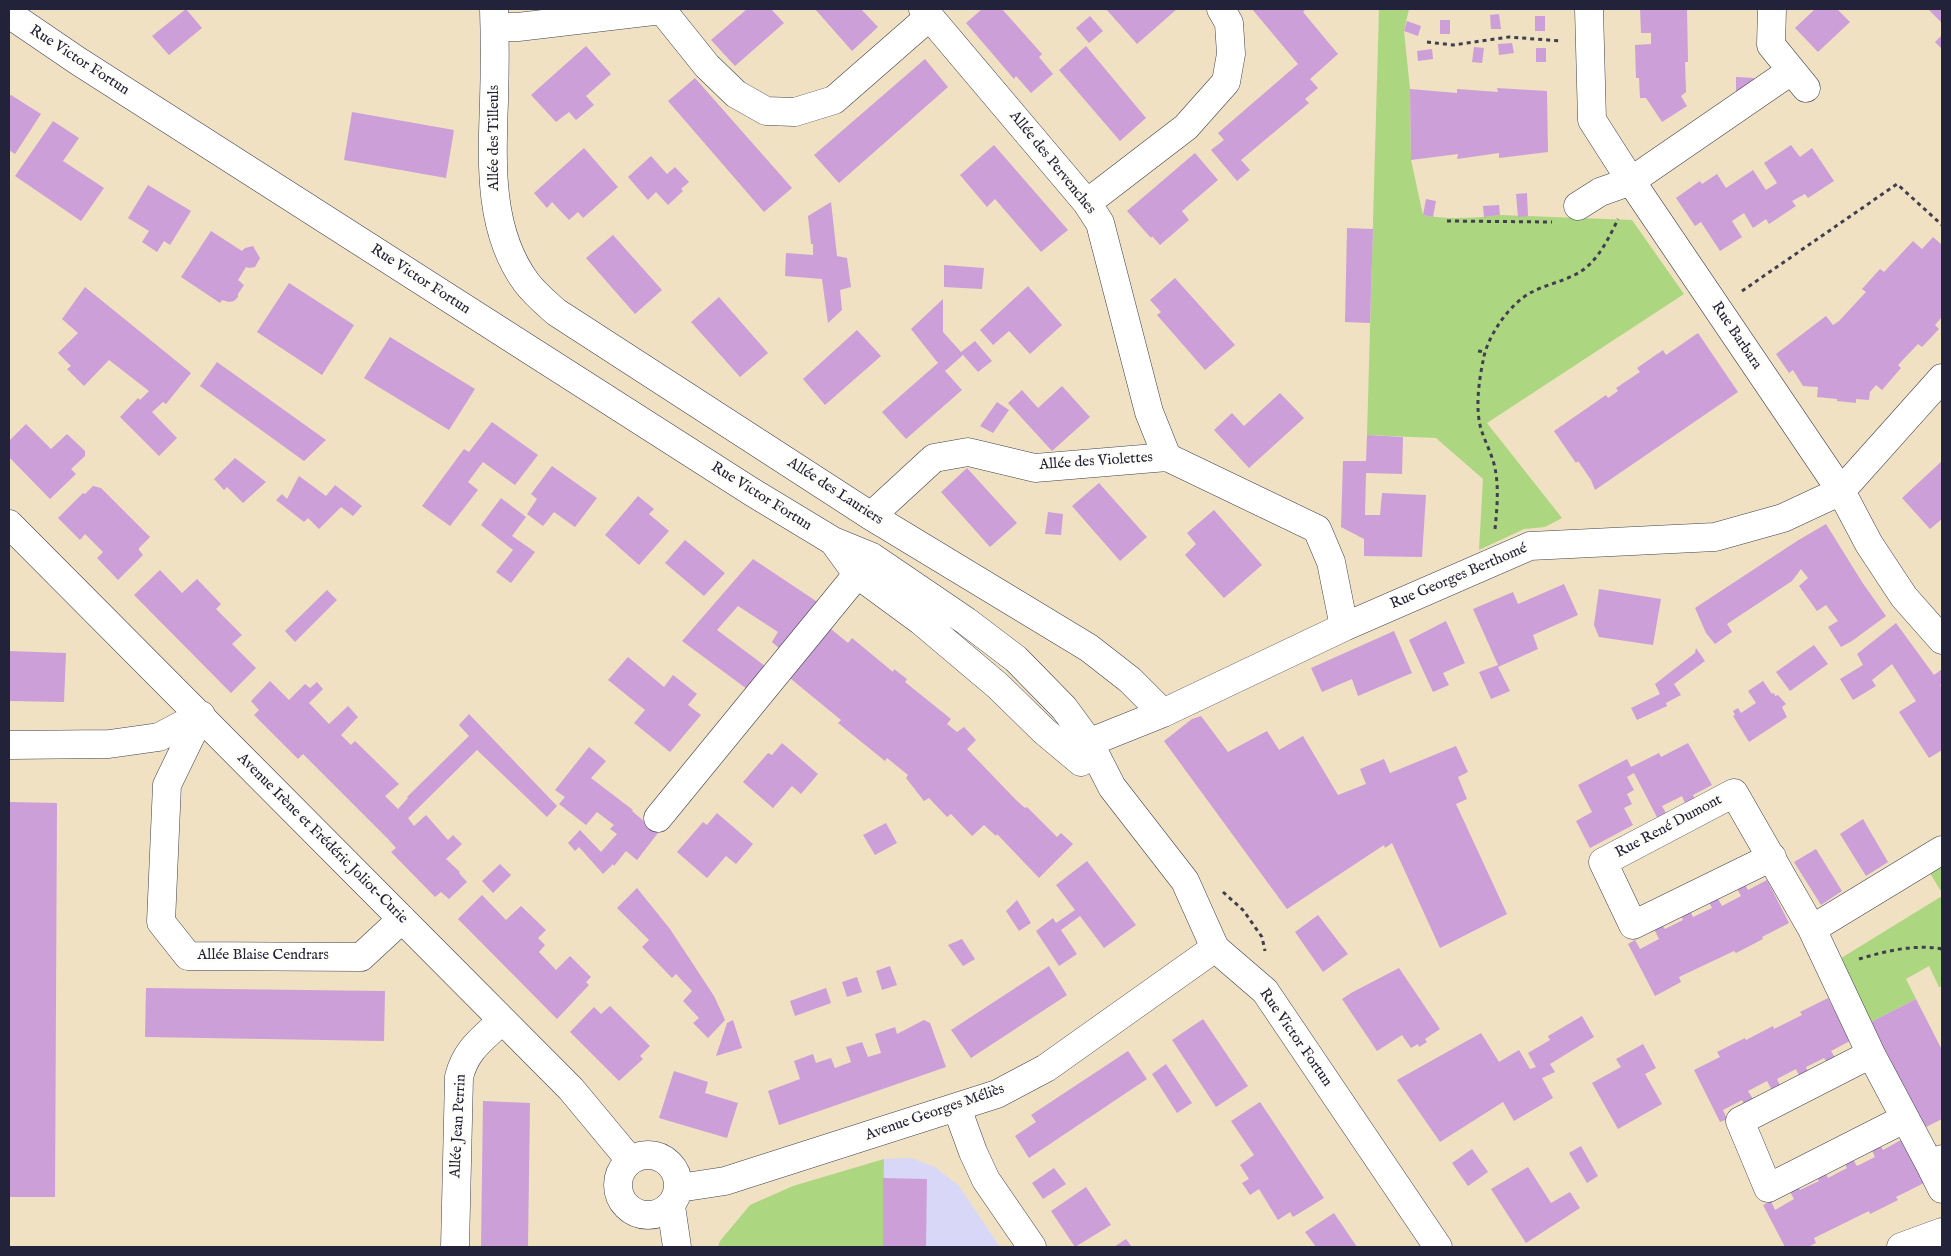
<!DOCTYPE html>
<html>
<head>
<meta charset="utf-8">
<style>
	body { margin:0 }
	#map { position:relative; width:1951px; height:1256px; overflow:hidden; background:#efe1c2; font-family:"IM FELL English",serif }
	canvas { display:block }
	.frame { position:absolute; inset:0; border:10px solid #22223b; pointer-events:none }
</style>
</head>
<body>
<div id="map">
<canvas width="1951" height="1256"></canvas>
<div class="frame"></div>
</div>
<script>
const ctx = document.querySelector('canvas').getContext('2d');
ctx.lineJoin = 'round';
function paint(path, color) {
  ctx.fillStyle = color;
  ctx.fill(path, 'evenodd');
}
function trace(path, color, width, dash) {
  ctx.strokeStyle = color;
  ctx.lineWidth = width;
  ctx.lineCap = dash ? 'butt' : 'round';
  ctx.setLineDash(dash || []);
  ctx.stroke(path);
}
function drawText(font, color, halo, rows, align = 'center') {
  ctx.font = font + ' "IM FELL English",serif';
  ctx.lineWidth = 4.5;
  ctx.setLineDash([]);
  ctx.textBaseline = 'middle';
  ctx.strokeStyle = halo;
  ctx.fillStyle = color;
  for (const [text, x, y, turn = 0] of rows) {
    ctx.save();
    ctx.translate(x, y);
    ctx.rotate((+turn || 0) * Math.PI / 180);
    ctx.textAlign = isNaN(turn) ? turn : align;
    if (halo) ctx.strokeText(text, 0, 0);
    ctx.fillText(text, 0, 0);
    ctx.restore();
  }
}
paint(new Path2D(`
	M911 1158 935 1167 959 1186 1000 1247H883L884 1159Z`), '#d9d7f8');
paint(new Path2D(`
	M1379 9H1409L1404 31 1410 89 1411 160 1423 215C1447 220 1476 218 1500 215L1632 220 1684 294 1487 423 1562 518 1545 527 1524 529 1479 550 1483 479 1436 438 1367 435Z
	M1942 866V893L1930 873Z
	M1942 896V986L1939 987 1929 966 1906 979 1916 999 1871 1022 1838 960Z
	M884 1159 883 1247H718L720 1241 750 1205 793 1186Z`), '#add681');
paint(new Path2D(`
	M186 9 202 28 169 55 152 36Z
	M747 9H771L784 23 735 66 711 40Z
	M815 9H861L878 27 852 51Z
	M982 9H1002L1042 54 1039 57 1053 74 1031 93 1016 76 1014 79 966 23Z
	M1106 9H1177L1137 44Z
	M1252 9H1306L1303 12 1338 54 1310 79 1318 88 1305 99 1309 103 1241 160 1250 170 1237 181 1211 150 1224 140 1218 133 1298 64Z
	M1640 9H1687L1688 62H1685L1686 92 1681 96 1687 106 1662 122 1646 98H1640L1639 78H1636L1635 45 1651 44V33H1641Z
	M1815 9H1837L1850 22 1818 52 1795 28Z
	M1928 9H1942V23Z
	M1499 14 1501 29H1491L1490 15Z
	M1090 16 1103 31 1089 43 1076 28Z
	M1535 16H1545V31H1535Z
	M1440 20H1450V34H1440Z
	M1407 21 1421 26 1418 36 1404 31Z
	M1942 35V49L1935 42Z
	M1512 43 1514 53 1499 55 1498 44Z
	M586 46 611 74 586 96 594 105 576 120 569 112 556 122 531 95Z
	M1086 46 1146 118 1120 141 1059 70Z
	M1474 47 1484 48 1482 63 1472 62Z
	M1536 48H1546V62H1536Z
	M1432 49 1433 59 1418 61 1417 51Z
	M925 59 948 87 839 183 814 155Z
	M1736 77 1754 78 1755 83 1736 95Z
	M695 78 792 188 764 212 668 101Z
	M1497 88 1547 91 1548 152 1499 158V153L1457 159 1458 154 1411 160 1410 89 1457 93V89L1498 92Z
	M11 95 41 114 15 154 9 150V96Z
	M352 112 454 130 446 178 344 160Z
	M53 121 79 138 63 161 104 188 81 221 15 176Z
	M994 145 1068 230 1041 252 995 199 987 207 960 175Z
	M1791 145 1800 157 1812 148 1834 181 1808 198 1805 194 1792 201 1796 206 1769 224 1766 219 1753 228 1744 213 1732 221 1742 237 1720 251 1701 222 1695 226 1676 198 1700 181 1702 184 1717 174 1726 188 1753 170 1766 190 1777 183 1764 163Z
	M584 148 618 187 583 218 578 212 569 220 552 202 547 208 534 193Z
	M1195 153 1218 180 1182 211 1189 220 1160 245 1152 236 1151 238 1127 211Z
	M651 156 667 174 675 167 689 182 681 189 683 191 668 205 656 192 648 200 628 177Z
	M148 185 191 211 170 245 164 241 157 252 142 242 149 231 128 218Z
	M1527 193 1528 216 1518 217 1516 194Z
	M1426 199 1436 201 1433 217 1423 215Z
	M831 202 837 256 847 258 851 287 840 290 842 310 828 323 822 279 785 276 786 253 813 255V244H811L808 216Z
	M1499 205 1500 215 1484 217 1483 206Z
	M1347 228 1373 229 1370 323 1345 322Z
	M211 231 242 251 245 248 253 246 260 258 255 267 249 268 246 267 238 280 244 285 238 294V297L234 301 229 302 222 300 220 303 181 277Z
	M613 235 662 290 635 314 586 258Z
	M1933 237 1942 245V317L1935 325 1939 329 1922 347 1918 344 1898 365 1901 368 1882 390 1876 385 1870 392 1869 400 1856 399V403L1837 401V399L1817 397 1818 387 1803 386 1793 370 1789 373 1776 354 1826 316 1833 325 1839 321 1866 292 1862 289 1880 269 1884 272 1913 241 1922 249Z
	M944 265 984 268 982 289 944 287Z
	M1175 278 1235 345 1205 370 1157 315 1161 312 1150 300Z
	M289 283 354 325 322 375 257 332Z
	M1028 286 1062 325 1030 354 1009 331 993 345 980 330Z
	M85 287 191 373 166 404 163 402 152 412 177 438 159 456 120 417 138 398 140 400 149 391 109 360 84 386 67 369 71 366 58 353 78 333 62 319Z
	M719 297 768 353 740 377 691 322Z
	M943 299V332L961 352 975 341 992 361 978 372 963 355 945 371 962 390 906 439 882 412 938 363 911 329Z
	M857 330 881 356 825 405 803 379Z
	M1698 333 1738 392 1595 490 1591 480 1578 461 1576 463 1554 431 1606 395 1608 398 1618 391 1616 388 1640 372 1637 368 1663 350 1666 355Z
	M390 337 475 389 449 430 364 378Z
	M217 362 326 440 304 461 200 386Z
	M1062 386 1090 417 1052 451 1008 403 1022 390 1038 408Z
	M1280 393 1304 418 1249 468 1214 430 1232 413 1244 426Z
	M997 402 1009 410 993 433 980 426Z
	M492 422 538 455 515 485 483 462 468 482 478 490 450 526 422 506 464 449 469 452Z
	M26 424 51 449 67 434 85 451V456L71 469 76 474 50 499 9 457V441Z
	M1367 435 1403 437 1402 474 1366 473 1365 515H1380L1382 493 1426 495 1422 557 1364 556V539L1341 527 1343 461H1366Z
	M235 458 266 482 243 503 227 487 224 490 214 479Z
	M1942 461V519L1930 529 1902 498Z
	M552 466 597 498 575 527 554 512 543 526 527 514 537 499 531 494Z
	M967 468 1017 523 990 547 941 492Z
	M299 476 326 496 335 485 362 506 353 516 341 507 319 529 308 518 304 522 276 500 282 494 287 499Z
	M1099 483 1147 537 1120 561 1072 506Z
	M93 486 101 488 150 537 139 548V550L143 555 118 580 97 558 103 552 85 534 80 540 58 518 83 493 85 494Z
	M638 496 654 509 649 514 669 531 639 565 605 535Z
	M501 498 526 517 512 536 535 552 511 583 496 572 513 550 481 525Z
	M1214 510 1262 565 1224 598 1185 555 1196 544 1187 533Z
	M1048 512 1063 514 1061 535 1045 534Z
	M1826 524 1862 582 1886 616 1852 641 1841 647 1828 627 1838 621 1826 605 1817 611 1799 586 1808 578 1801 569 1792 581 1727 624 1732 632 1715 644 1706 633 1695 608 1797 541Z
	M685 540 725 573 704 596 665 563Z
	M753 559 819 603 782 651 772 642 778 632 738 606 717 630 769 669 751 692 682 641Z
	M160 570 182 593 197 579 221 604 216 609 242 635 232 644 256 668 231 693 134 595Z
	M1564 584 1578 615 1533 635 1538 649 1498 667 1510 691 1491 699 1479 672 1498 665 1473 609 1513 592 1518 604Z
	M1599 589 1661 599 1653 645 1599 637 1594 625Z
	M327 590 337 600 295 642 285 631Z
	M1446 621 1465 663 1443 673 1449 685 1433 692 1409 640Z
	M1896 623 1934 675 1942 669V684L1940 685 1942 688V750L1929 758 1899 712 1916 701 1892 664 1872 680 1876 686 1853 700 1840 679 1863 665 1857 654Z
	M825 624 848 643 852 638 893 672 894 669 907 679 905 682 951 719 947 724 957 732 964 727 976 740 967 749 1016 800 1025 808 1027 807 1057 837 1061 833 1073 844 1039 878 997 834 996 836 984 825 972 836 951 814 947 817 929 798 924 801 906 778 908 775 887 758 885 761 838 723 841 720 785 674Z
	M1394 631 1412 673 1358 696 1352 679 1322 692 1311 668Z
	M1814 645 1828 664 1790 691 1776 672Z
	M1696 648 1705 661 1674 684 1681 695 1666 703 1667 706 1637 720 1631 708 1660 694 1655 684 1695 653Z
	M9 651 66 653 64 702 9 701Z
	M628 657 664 687 673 675 697 694 688 705 701 715 670 752 634 723 645 710 608 680Z
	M270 681 289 700 305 684 310 688 317 682 323 689 309 703 329 724 348 706 358 717 341 735 351 745 355 741 399 784 385 796 398 809 408 798 407 797 469 736 459 725 469 714 557 806 547 817 477 750 408 818 414 826 426 815 448 840 453 835 462 844 446 859 460 872 459 873 467 882 449 899 441 892 435 897 391 852 396 848 388 839 303 754 298 759 254 715 259 710 251 701Z
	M1763 681 1772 694 1774 693 1775 696 1778 695 1786 704 1782 707 1787 717 1749 742 1733 716 1735 715 1733 711 1738 708 1741 713 1756 703 1748 691Z
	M1201 716 1228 752 1267 731 1279 750 1303 736 1338 795 1366 784 1360 769 1384 759 1390 773 1456 746 1468 772 1458 777 1467 799 1456 804 1507 914 1440 948 1392 843 1385 848 1384 845 1287 909 1164 741 1192 719Z
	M782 743 818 774 801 794 792 786 773 808 743 782 768 753 772 755Z
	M1688 743 1712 785 1693 795 1697 803 1687 808 1682 796 1662 806 1667 815 1658 819 1634 773 1627 777 1634 790 1627 794 1632 804 1624 808 1633 825 1590 848 1576 821 1592 812 1578 785 1627 759 1631 767 1659 753 1661 757Z
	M589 747 606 761 591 778 633 810 632 811 658 833 637 860 626 851 614 866 613 864 603 874 579 847 575 851 568 843 580 830 601 852 617 834 610 829 614 825 597 812 586 825 559 804 565 797 555 790Z
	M9 802 57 803 55 1197H9Z
	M717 813 753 844 736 864 726 856 707 878 677 852 703 822 707 825Z
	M1863 819 1888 862 1866 876 1840 834Z
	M886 823 897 843 875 855 863 835Z
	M1816 849 1842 891 1821 905 1794 862Z
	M1087 861 1136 925 1104 948 1080 916 1061 930 1077 954 1059 966 1036 931 1053 918 1056 923 1075 910 1056 885Z
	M500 864 511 875 493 893 482 881Z
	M1767 880 1789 923 1762 937 1763 939 1736 953 1734 951 1679 977 1681 982 1655 996 1628 944 1635 940 1640 949 1659 939 1652 925 1660 921 1665 929 1683 920 1680 913 1689 909 1693 917 1712 908 1709 902 1717 897 1722 906 1741 896 1735 885 1743 881 1748 890Z
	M637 888 670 929 714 996 721 1011 725 1020 708 1038 693 1023 699 1018 683 1001 692 991 676 974 672 978 642 947 649 940 617 908Z
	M482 895 506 920 521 906 546 930 538 938 545 945 539 952 556 970 570 956 591 977 586 982 589 985 557 1019 458 919Z
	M1017 900 1031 923 1019 931 1006 911Z
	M1318 915 1348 954 1323 972 1295 932Z
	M962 939 975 959 963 966 948 945Z
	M890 966 897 985 882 990 876 971Z
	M1049 966 1067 995 971 1058 951 1030Z
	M1399 968 1440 1029 1425 1039 1427 1042 1419 1047 1418 1044 1411 1048 1402 1035 1377 1051 1342 999 1351 993Z
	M857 977 862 992 847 997 842 982Z
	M146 988 385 991 384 1041 145 1037Z
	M826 988 831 1003 795 1016 790 1001Z
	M1828 998 1850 1041 1831 1051 1836 1059 1828 1064 1824 1058 1806 1067 1810 1076 1801 1080 1796 1069 1777 1079 1781 1088 1773 1092 1767 1081 1748 1091 1753 1099 1744 1104 1742 1100 1723 1110 1727 1119 1720 1122 1694 1070 1720 1057 1717 1052 1745 1038 1746 1040 1773 1026 1774 1029 1802 1015 1800 1012Z
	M1916 999 1942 1050V1119L1924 1128 1871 1022Z
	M610 1006 650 1046 640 1056 643 1059 619 1081 570 1032 594 1007 601 1014Z
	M1582 1016 1594 1037 1550 1064 1555 1072 1542 1078 1553 1098 1514 1121 1503 1102 1440 1142 1397 1080 1481 1033 1499 1062 1519 1050 1530 1069 1536 1067 1528 1053 1550 1040 1548 1036Z
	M1203 1019 1248 1086 1216 1107 1172 1040Z
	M733 1020 742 1048 716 1056 727 1023Z
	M924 1020 930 1023 946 1067 779 1125 768 1091 800 1079 794 1061 813 1054 816 1063 831 1058 835 1068 851 1062 846 1047 862 1042 868 1057 881 1053 875 1034 895 1027 897 1034Z
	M1643 1044 1656 1068 1645 1074 1662 1104 1618 1129 1592 1083 1621 1067 1616 1059Z
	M1128 1051 1147 1079 1029 1158 1015 1136 1036 1122 1031 1115Z
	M1166 1064 1192 1103 1177 1113 1152 1074Z
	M674 1071 708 1082 705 1093 738 1103 727 1138 659 1118Z
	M483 1101 530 1103 528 1247H481Z
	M1260 1102 1324 1198 1293 1217 1290 1212 1278 1220 1259 1189 1250 1195 1242 1183 1249 1179 1240 1165 1254 1155 1231 1121Z
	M1901 1140 1924 1183 1896 1197 1898 1200 1870 1214 1869 1211 1814 1238 1816 1243 1808 1247H1785L1763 1205 1771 1201 1775 1210 1794 1199 1787 1186 1795 1182 1800 1190 1819 1181 1815 1174 1824 1170 1828 1178 1847 1168 1844 1162 1852 1158 1857 1166 1875 1157 1870 1146 1878 1141 1883 1150Z
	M1581 1146 1598 1176 1587 1183 1569 1153Z
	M1472 1149 1488 1172 1468 1186 1452 1163Z
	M1528 1167 1551 1203 1570 1192 1580 1208 1526 1243 1491 1189Z
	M1054 1168 1066 1184 1043 1199 1032 1183Z
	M883 1178 927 1179 926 1247H883Z
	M1086 1187 1111 1225 1075 1247 1051 1211Z
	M1334 1213 1357 1247H1316L1305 1232Z
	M1126 1239 1132 1247H1114Z`), '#cc9fd8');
const minor = new Path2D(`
	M494 9C495 39 495 70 494 101 492 162 488 230 526 282 535 294 546 303 556 312L871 516 1089 648 1130 680 1163 713
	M923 9 1087 203 1100 223 1149 412 1167 457
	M1589 9 1592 120 1631 181 1841 491 1869 544 1904 597 1942 640
	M1772 9 1771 45 1806 88
	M9 14 78 61 752 492 833 541 872 557 966 621 1016 659 1064 708 1089 742 1112 787 1185 881 1215 948 1265 991 1438 1247
	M495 27H518L662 10 707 66 736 94 766 111 795 112 834 100 929 17
	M1087 203 1186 127 1226 82 1231 54 1229 23 1221 9
	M1578 206 1600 192 1631 181 1791 71
	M871 516 934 458 968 452 1035 468 1167 457 1317 529 1331 562 1344 627
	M9 524 571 1089 630 1160
	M833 541 857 574 921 621 998 686 1044 731 1081 762
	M201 715 167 785 161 922 188 956 361 957 402 919
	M9 745 109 744 159 737 201 715
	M1068 751 1163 713 1344 627 1530 546 1715 537 1783 518 1841 491 1942 378
	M658 818 869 560
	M1772 857 1633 925 1603 862 1734 793 1812 929 1871 1054 1930 1165
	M1812 929 1942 850
	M1871 1054 1740 1121 1768 1188 1904 1119
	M957 1108 973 1152 986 1180 1032 1247
	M618 1185a30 30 0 1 1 60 0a30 30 0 1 1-60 0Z
	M1942 1159 1930 1165 1942 1189
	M679 1188 725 1181 997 1094 1046 1068 1215 948
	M671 1206 677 1247
	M455 1247 459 1077C466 1049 482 1040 501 1021
	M1901 1247 1942 1232`);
trace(minor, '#413f4f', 29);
trace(new Path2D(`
	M1427 42 1453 45 1509 37 1561 41
	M1447 221 1552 222
	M1742 291 1897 184 1942 225
	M1478 351 1485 352
	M1495 529C1497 509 1499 488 1495 468 1492 454 1485 442 1481 429 1475 408 1479 381 1483 361 1487 336 1510 303 1532 292 1551 282 1574 280 1590 264 1602 252 1611 234 1618 219
	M1223 892 1243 910 1262 937 1265 951
	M1859 959C1886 951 1914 944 1942 949`), '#413f4f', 3, [4, 4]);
trace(minor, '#fff', 28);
drawText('15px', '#22223b', '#fdfcf7', [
	["Rue Victor Fortun",79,61,33],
	["Allée des Tilleuls",495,138,-90],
	["Allée des Pervenches",1052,163,51],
	["Rue Victor Fortun",420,280,33],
	["Rue Barbara",1736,336,56],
	["Allée des Violettes",1096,462,-4],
	["Allée des Lauriers",835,492,33],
	["Rue Victor Fortun",761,497,32],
	["Rue Georges Berthomé",1459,577,-23],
	["Rue René Dumont",1669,827,-28],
	["Avenue Irène et Frédéric Joliot-Curie",322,839,45],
	["Allée Blaise Cendrars",263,956],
	["Rue Victor Fortun",1295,1038,55],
	["Avenue Georges Méliès",935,1113,-19],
	["Allée Jean Perrin",459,1126,-87]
]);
</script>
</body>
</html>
